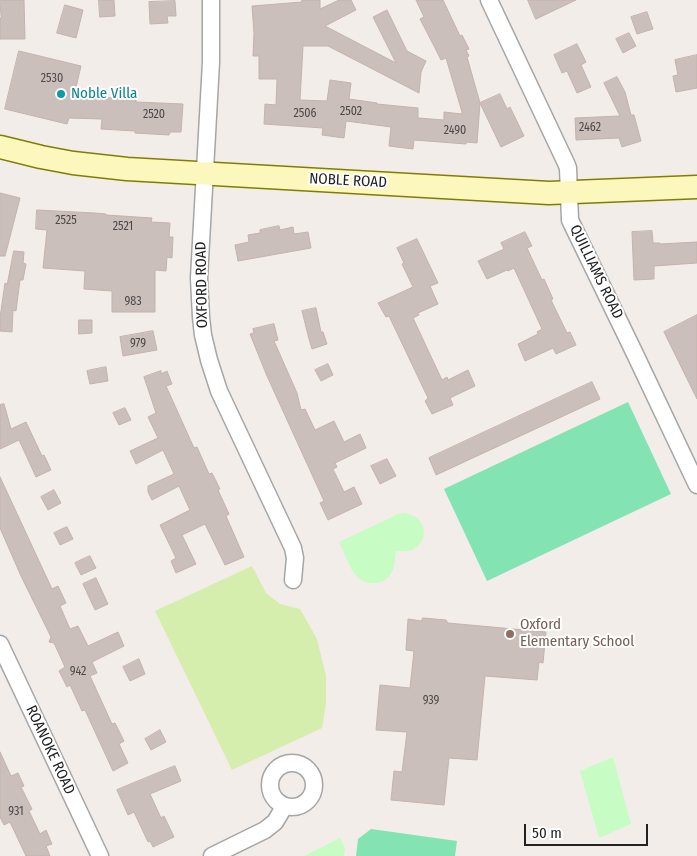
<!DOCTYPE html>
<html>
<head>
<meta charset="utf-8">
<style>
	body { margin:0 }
	#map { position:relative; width:697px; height:856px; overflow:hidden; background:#f2ede8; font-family:"Fira Sans Condensed",sans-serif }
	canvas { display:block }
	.scale { position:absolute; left:524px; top:824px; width:124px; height:22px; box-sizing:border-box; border:2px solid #222; border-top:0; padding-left:6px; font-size:15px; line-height:18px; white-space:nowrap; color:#222; -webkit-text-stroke:4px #fff; paint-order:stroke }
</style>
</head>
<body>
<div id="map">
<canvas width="697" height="856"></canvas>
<div class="scale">50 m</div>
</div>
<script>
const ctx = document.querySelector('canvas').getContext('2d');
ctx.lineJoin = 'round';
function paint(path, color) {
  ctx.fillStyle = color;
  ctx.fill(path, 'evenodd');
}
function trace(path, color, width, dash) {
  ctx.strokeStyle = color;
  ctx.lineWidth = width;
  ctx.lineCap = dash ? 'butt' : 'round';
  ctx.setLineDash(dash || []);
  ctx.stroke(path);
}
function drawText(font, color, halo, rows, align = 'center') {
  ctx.font = font + ' "Fira Sans Condensed",sans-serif';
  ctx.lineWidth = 4;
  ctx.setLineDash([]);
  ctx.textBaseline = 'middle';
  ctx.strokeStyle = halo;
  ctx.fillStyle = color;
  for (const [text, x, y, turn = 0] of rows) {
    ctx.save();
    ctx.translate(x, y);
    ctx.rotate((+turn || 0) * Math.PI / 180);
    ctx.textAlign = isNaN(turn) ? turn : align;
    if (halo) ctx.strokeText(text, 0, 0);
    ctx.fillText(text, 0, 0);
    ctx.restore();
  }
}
paint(new Path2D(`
	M252 566 266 593 280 604 300 609 317 639 326 676V703L322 728 232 770 155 611Z`), '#d5edad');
paint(new Path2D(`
	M405 513C410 514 415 516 419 520 428 530 424 545 412 550 406 552 401 551 396 551 395 559 395 567 391 574 382 587 363 586 354 573 348 564 344 552 339 542L398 514Z
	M613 757 631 824 599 838 580 771Z
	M340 838 345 848 344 856H304Z`), '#c8fcc5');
paint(new Path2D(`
	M628 402 671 494 487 581 444 489Z
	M371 829 457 841 455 856H356L358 839Z`), '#84e3b2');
const building = new Path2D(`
	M0 0H24L25 39H0V18H1Z
	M99 0H114L115 16 100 17Z
	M302 0H320V9L339 0H351L356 10 325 26 396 63 373 17 387 10 407 51 426 61 421 72 419 93 328 46H303L300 100 327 101 330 80 351 83 349 99 377 103V104L418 108V118L444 120V112L462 114V112L446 58 441 60 434 46 420 19 424 17 416 0H443L460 36 462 35 469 49 466 50 469 56 467 57 480 103 477 143 466 142V144L414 140 413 149 389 146 391 127 346 121 344 138 322 135 323 128 264 124 265 104 276 105 277 79H259V56H253L254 33 252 6 302 2Z
	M528 0H576L536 19Z
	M175 1 176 16H167L168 23 150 24 149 2Z
	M65 5 83 10 76 38 57 33Z
	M647 12 653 29 637 34 631 17Z
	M629 33 636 46 623 53 616 39Z
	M577 44 586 62 581 65 591 87 577 93 567 71 562 73 554 55Z
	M19 51 81 66 74 96 136 99V102L183 104 181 132H170L169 135 135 133V131L101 129 102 119 69 118 67 124 5 109Z
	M697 55V88L676 92 673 76 678 75 675 60Z
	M617 77 625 92 631 115H634L641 141 622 147 619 138 576 140 575 118 620 116 604 83Z
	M500 94 507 109 510 107 524 136 501 147 480 103Z
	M0 193 20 198 5 256H0Z
	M37 210 95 213 106 214V215L152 218 151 222 170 223 169 237H173L172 258 167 257 166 271 155 270V312H112V291L84 289 85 271 43 268 47 230 36 229Z
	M279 226 280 230 293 227 294 234 308 232 311 248 238 261 235 245 249 242 248 235 260 233V230Z
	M652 231 653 243H660V244L697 242V263L654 266V279L634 280 632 232Z
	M525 232 532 246 527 248 542 280 544 279 553 299 551 300 567 333 570 332 576 345 556 354 553 348 525 361 518 344 538 334 537 332 542 329 514 268 508 271 507 270 487 279 478 261 504 249 501 243Z
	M417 239 438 283 430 286 438 304 418 313 419 315 413 318 442 380 447 377 448 380 468 370 475 386 450 398 453 405 432 414 425 401 428 398 389 316 386 317 378 303 413 287 402 264 404 263 397 248Z
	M14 251 24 252 23 263 26 264 23 280H20L16 311 13 310 12 332 0 331V318L5 283 7 284Z
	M316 308 321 332H323L327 344 312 349 309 339 302 311Z
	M697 315V399L664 332Z
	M79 320H92V333L79 334Z
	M274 324 278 340 274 341 297 393 301 410 305 409 315 430 334 421 344 442 360 434 366 448 335 463 337 467 333 469 344 492 354 487 362 504 328 520 320 503 324 501 267 376 250 334 254 333 253 329Z
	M153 331 157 350 123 356 120 337Z
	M328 364 333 375 321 381 315 370Z
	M106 367 108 381 90 384 87 371Z
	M161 371V374L167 371 172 384 166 386 194 448 197 447 209 474 212 473 220 489 218 490 229 514 226 516 244 557 225 565 205 524 182 535 196 564 176 573 171 561 176 558 160 525 190 510 179 486 152 500 148 492V486L174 474 163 450 136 464 130 451 158 438 148 417 156 413 144 377Z
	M592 382 600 399 436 475 429 458Z
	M4 404 11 429 26 422 42 456 44 455 51 470 36 477 19 440 0 449V405Z
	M125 408 131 420 119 425 113 413Z
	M387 459 396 476 380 484 371 466Z
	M0 477 52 589 58 586 66 603 60 606 70 629 78 626 88 646 118 632 124 646 92 662 97 673 90 676 112 724 115 723 124 741 119 744 128 763 113 771 85 710 82 711 70 685 67 687 59 671 65 667 54 643 49 642 51 637 21 576 0 528Z
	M54 490 61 503 48 510 41 497Z
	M67 527 73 539 60 545 54 533Z
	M90 556 96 568 81 575 75 563Z
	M96 578 108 604 95 610 83 584Z
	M423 618 446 620 448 623 546 632 543 663 539 662 537 680 485 676 477 760 449 758 444 805 391 800 394 771 402 772 407 732 376 730 380 685 410 688 414 651 406 650 408 619 421 621Z
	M139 659 145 674 130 681 123 667Z
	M160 730 166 742 151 750 145 739Z
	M0 752 11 776 18 773 24 786 21 787 32 809 29 811 40 834 46 830 52 844 46 846 50 856H26L10 822 4 825 0 817Z
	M175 766 181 781 150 794 161 818 164 816 174 837 153 847 150 841 148 842 134 812 128 815 117 790Z`);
paint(building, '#cabfbb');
trace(building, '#c5b2aa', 1);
const street = new Path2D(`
	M211 0V62L199 278 201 317 203 335 209 360 219 391 293 548 295 558 293 580
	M489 0 566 163 568 168 570 220 635 354 697 485
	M0 644 100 856
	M270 785a22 22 0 1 1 44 0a22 22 0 1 1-44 0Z
	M212 856 265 830 275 822 284 807`);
const secondary = new Path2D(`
	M0 147 41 157 73 163 127 169 425 186 549 193 697 187`);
trace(street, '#a6a6a6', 19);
trace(secondary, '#807e01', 25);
trace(street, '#fff', 16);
trace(secondary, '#fcf7bc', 22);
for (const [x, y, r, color] of [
	[61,94,5,"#0f9aa8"],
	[510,634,5,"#8d6e63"]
]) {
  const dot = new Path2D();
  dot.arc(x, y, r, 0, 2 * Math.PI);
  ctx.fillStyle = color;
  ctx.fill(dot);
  trace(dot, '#fff', 2);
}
drawText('12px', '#4c4948', null, [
	["2530",52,79],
	["2502",351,112],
	["2506",305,114],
	["2520",154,115],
	["2462",590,128],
	["2490",455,131],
	["2525",66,221],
	["2521",123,227],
	["983",133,302],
	["979",138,344],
	["942",78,672],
	["939",431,701],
	["931",16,812]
]);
drawText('15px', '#0d838f', '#fff', [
	["Noble Villa",71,94]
], 'left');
drawText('15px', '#222', '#fff', [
	["NOBLE ROAD",348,181,3],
	["QUILLIAMS ROAD",596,272,64],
	["OXFORD ROAD",202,285,-91],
	["ROANOKE ROAD",50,750,65]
]);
drawText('15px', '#785e54', '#fff', [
	["Oxford",520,625],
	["Elementary School",520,642]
], 'left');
</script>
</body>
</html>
